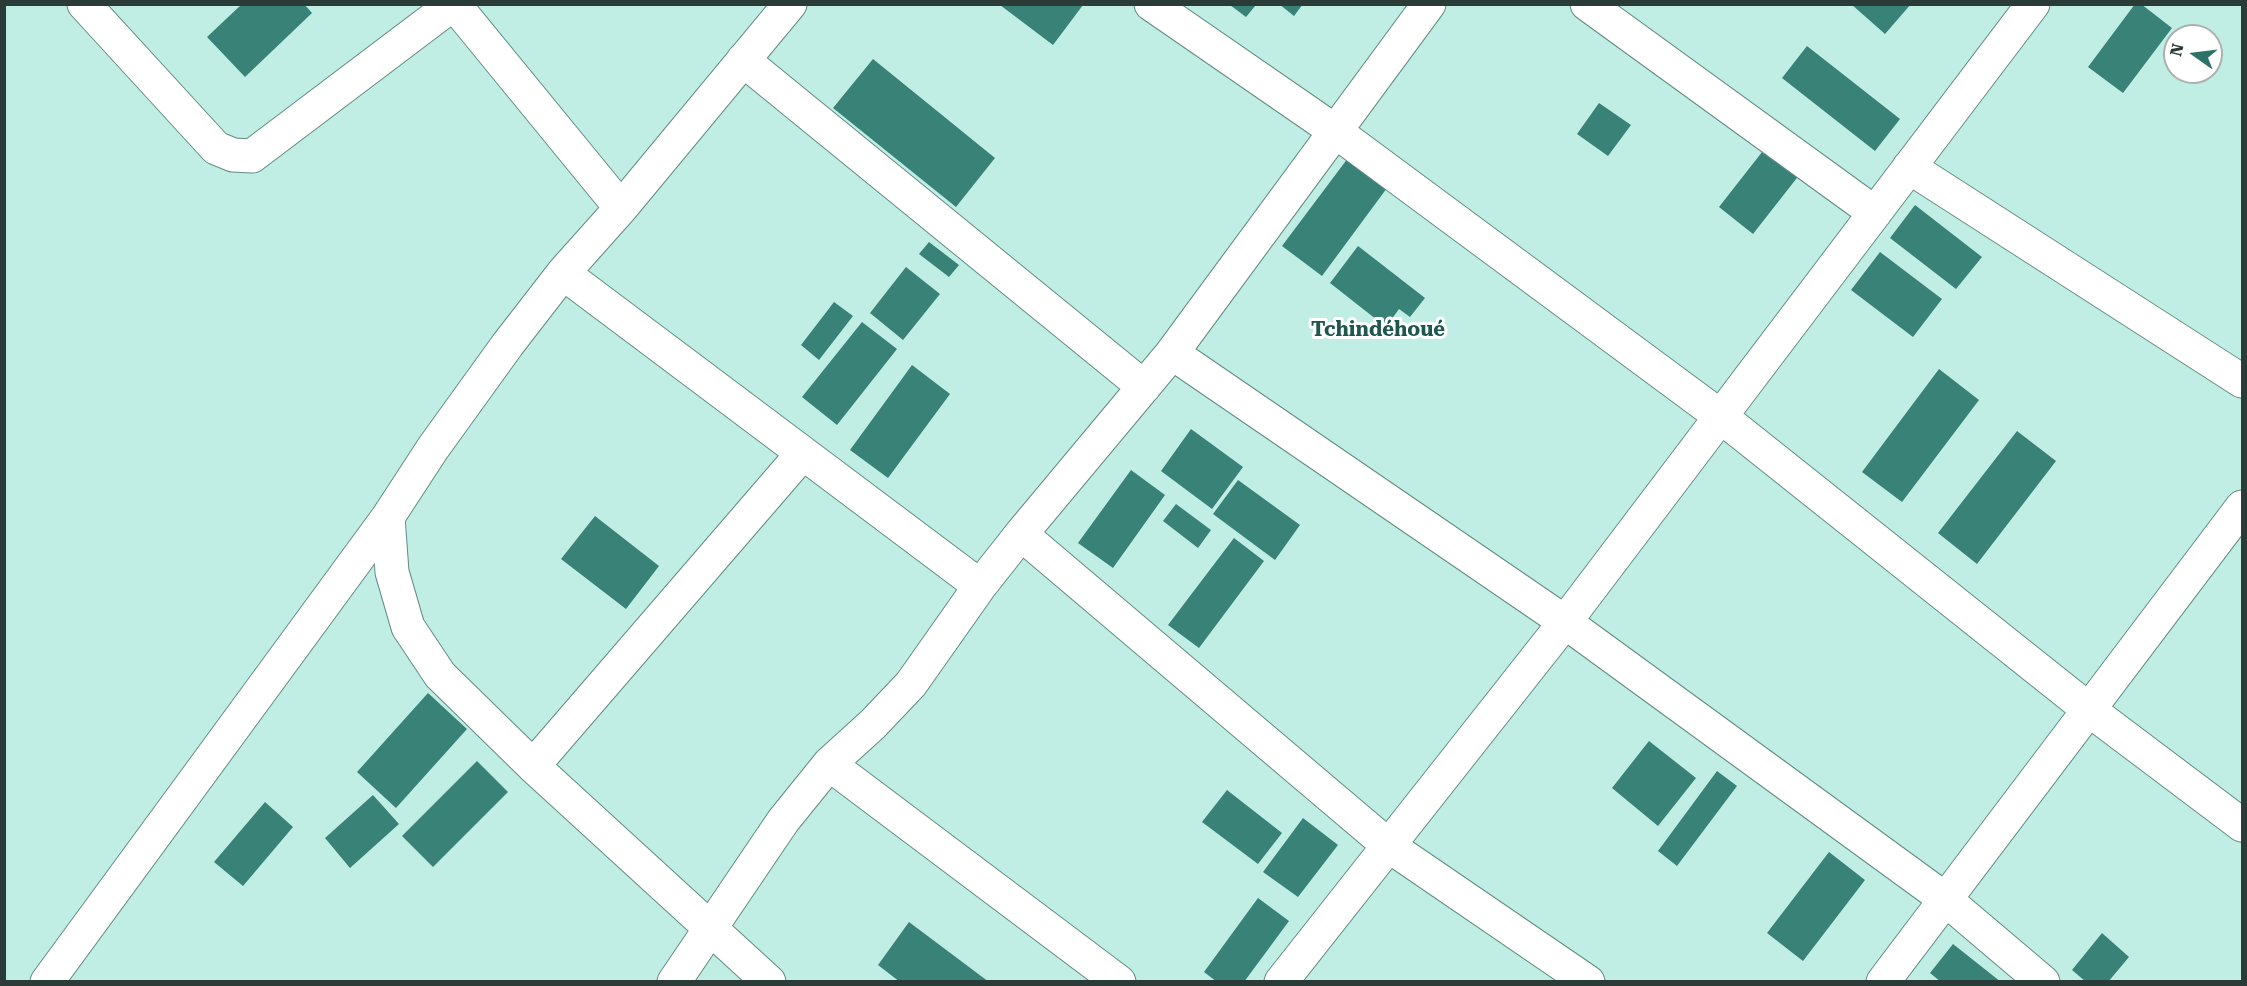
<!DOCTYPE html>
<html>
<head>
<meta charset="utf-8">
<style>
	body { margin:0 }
	#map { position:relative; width:2247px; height:986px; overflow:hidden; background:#c0ede4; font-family:"Roboto Serif",serif }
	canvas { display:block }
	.frame { position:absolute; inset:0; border:6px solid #2a3b38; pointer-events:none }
	.north { position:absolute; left:2163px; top:24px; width:60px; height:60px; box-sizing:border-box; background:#fff; border:2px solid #aab1af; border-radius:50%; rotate:284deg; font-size:16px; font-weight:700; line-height:24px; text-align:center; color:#2a3b38 }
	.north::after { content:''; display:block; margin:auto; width:21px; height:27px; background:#2c7268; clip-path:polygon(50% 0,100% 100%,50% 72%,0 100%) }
</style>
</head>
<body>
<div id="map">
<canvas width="2247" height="986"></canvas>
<div class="frame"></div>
<div class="north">N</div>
</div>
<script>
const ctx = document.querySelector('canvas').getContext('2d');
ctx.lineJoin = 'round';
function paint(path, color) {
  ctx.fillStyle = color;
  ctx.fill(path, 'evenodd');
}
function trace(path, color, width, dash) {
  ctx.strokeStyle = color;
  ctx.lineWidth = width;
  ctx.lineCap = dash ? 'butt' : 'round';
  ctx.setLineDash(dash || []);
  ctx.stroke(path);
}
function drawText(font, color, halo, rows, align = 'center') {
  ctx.font = font + ' "Roboto Serif",serif';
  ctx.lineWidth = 6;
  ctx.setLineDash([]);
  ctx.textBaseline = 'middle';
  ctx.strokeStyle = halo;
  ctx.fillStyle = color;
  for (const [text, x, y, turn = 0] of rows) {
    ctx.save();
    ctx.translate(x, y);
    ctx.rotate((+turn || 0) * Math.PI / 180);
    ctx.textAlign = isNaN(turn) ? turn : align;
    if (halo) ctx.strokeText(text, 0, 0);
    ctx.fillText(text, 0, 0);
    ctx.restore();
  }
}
paint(new Path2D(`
	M242 4H304L312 13 245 77 207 37Z
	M1279 4H1303L1294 16Z
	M1851 4H1911L1885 34Z
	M2135 4H2141L2172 28 2123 93 2088 67Z
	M1000 5H1083L1053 45Z
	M1230 5H1256L1246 17Z
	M1807 46 1900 119 1875 151 1782 78Z
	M873 59 995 158 956 207 833 108Z
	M1599 103 1631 125 1608 156 1577 134Z
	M1766 147 1800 174 1753 234 1719 207Z
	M1348 158 1387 188 1322 276 1282 246Z
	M1915 205 1982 257 1956 289 1890 238Z
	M929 242 959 265 949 277 919 254Z
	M1358 246 1425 298 1410 317 1399 309 1386 327 1330 283Z
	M1880 252 1942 299 1913 337 1851 290Z
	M906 267 940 294 903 340 870 313Z
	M834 302 853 316 819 360 801 345Z
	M862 322 897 349 837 425 802 397Z
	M912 365 950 394 888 478 850 450Z
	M1939 369 1979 400 1902 502 1862 472Z
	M1191 429 1243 467 1212 509 1161 471Z
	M2017 431 2056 461 1977 564 1938 533Z
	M1131 470 1165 495 1113 568 1078 543Z
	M1238 480 1300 525 1275 560 1213 514Z
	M1176 504 1211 530 1198 548 1163 521Z
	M595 516 659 566 626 609 561 559Z
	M1234 538 1264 561 1199 648 1168 625Z
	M428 693 467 729 396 808 357 772Z
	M1649 741 1696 778 1658 826 1612 788Z
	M477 761 508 792 433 867 402 836Z
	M1717 771 1737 786 1677 866 1658 851Z
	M1227 790 1282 833 1258 864 1202 822Z
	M373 795 399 824 350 868 325 838Z
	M265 802 293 827 243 886 214 862Z
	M1303 818 1338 845 1298 897 1263 872Z
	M1829 852 1865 880 1803 961 1767 933Z
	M1258 898 1289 921 1244 982H1217L1204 972Z
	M909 922 989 982H900L878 965Z
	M2102 933 2129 957 2108 982H2086L2072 970Z
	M1953 944 2001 982H1941L1930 973Z`), '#388277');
const minor = new Path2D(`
	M84 4 216 148 233 155 252 156 453 4
	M454 4 621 208
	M1151 4 1335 131 1720 416 2088 709 2242 825
	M1587 4 1875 213
	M743 60 1144 387
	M1909 167 2242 381
	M563 273 980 586
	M1172 353 1565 622 1945 899 2043 982
	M388 517 392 572 408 627 440 675 533 766 769 982
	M1021 534 1389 846 1588 982
	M829 764 1119 982
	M533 766 803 453
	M47 982 388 517 433 448 508 344 563 273 621 208 790 4
	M674 982 783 821 829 764 873 724 911 684 980 586 1021 534 1172 353 1429 4
	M1281 982 1565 622 2033 4
	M1883 982 2242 507`);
trace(minor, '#628c84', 35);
trace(minor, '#fff', 33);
drawText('bold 20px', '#1f574f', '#fff', [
	["Tchindéhoué",1378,330]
]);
</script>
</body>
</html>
